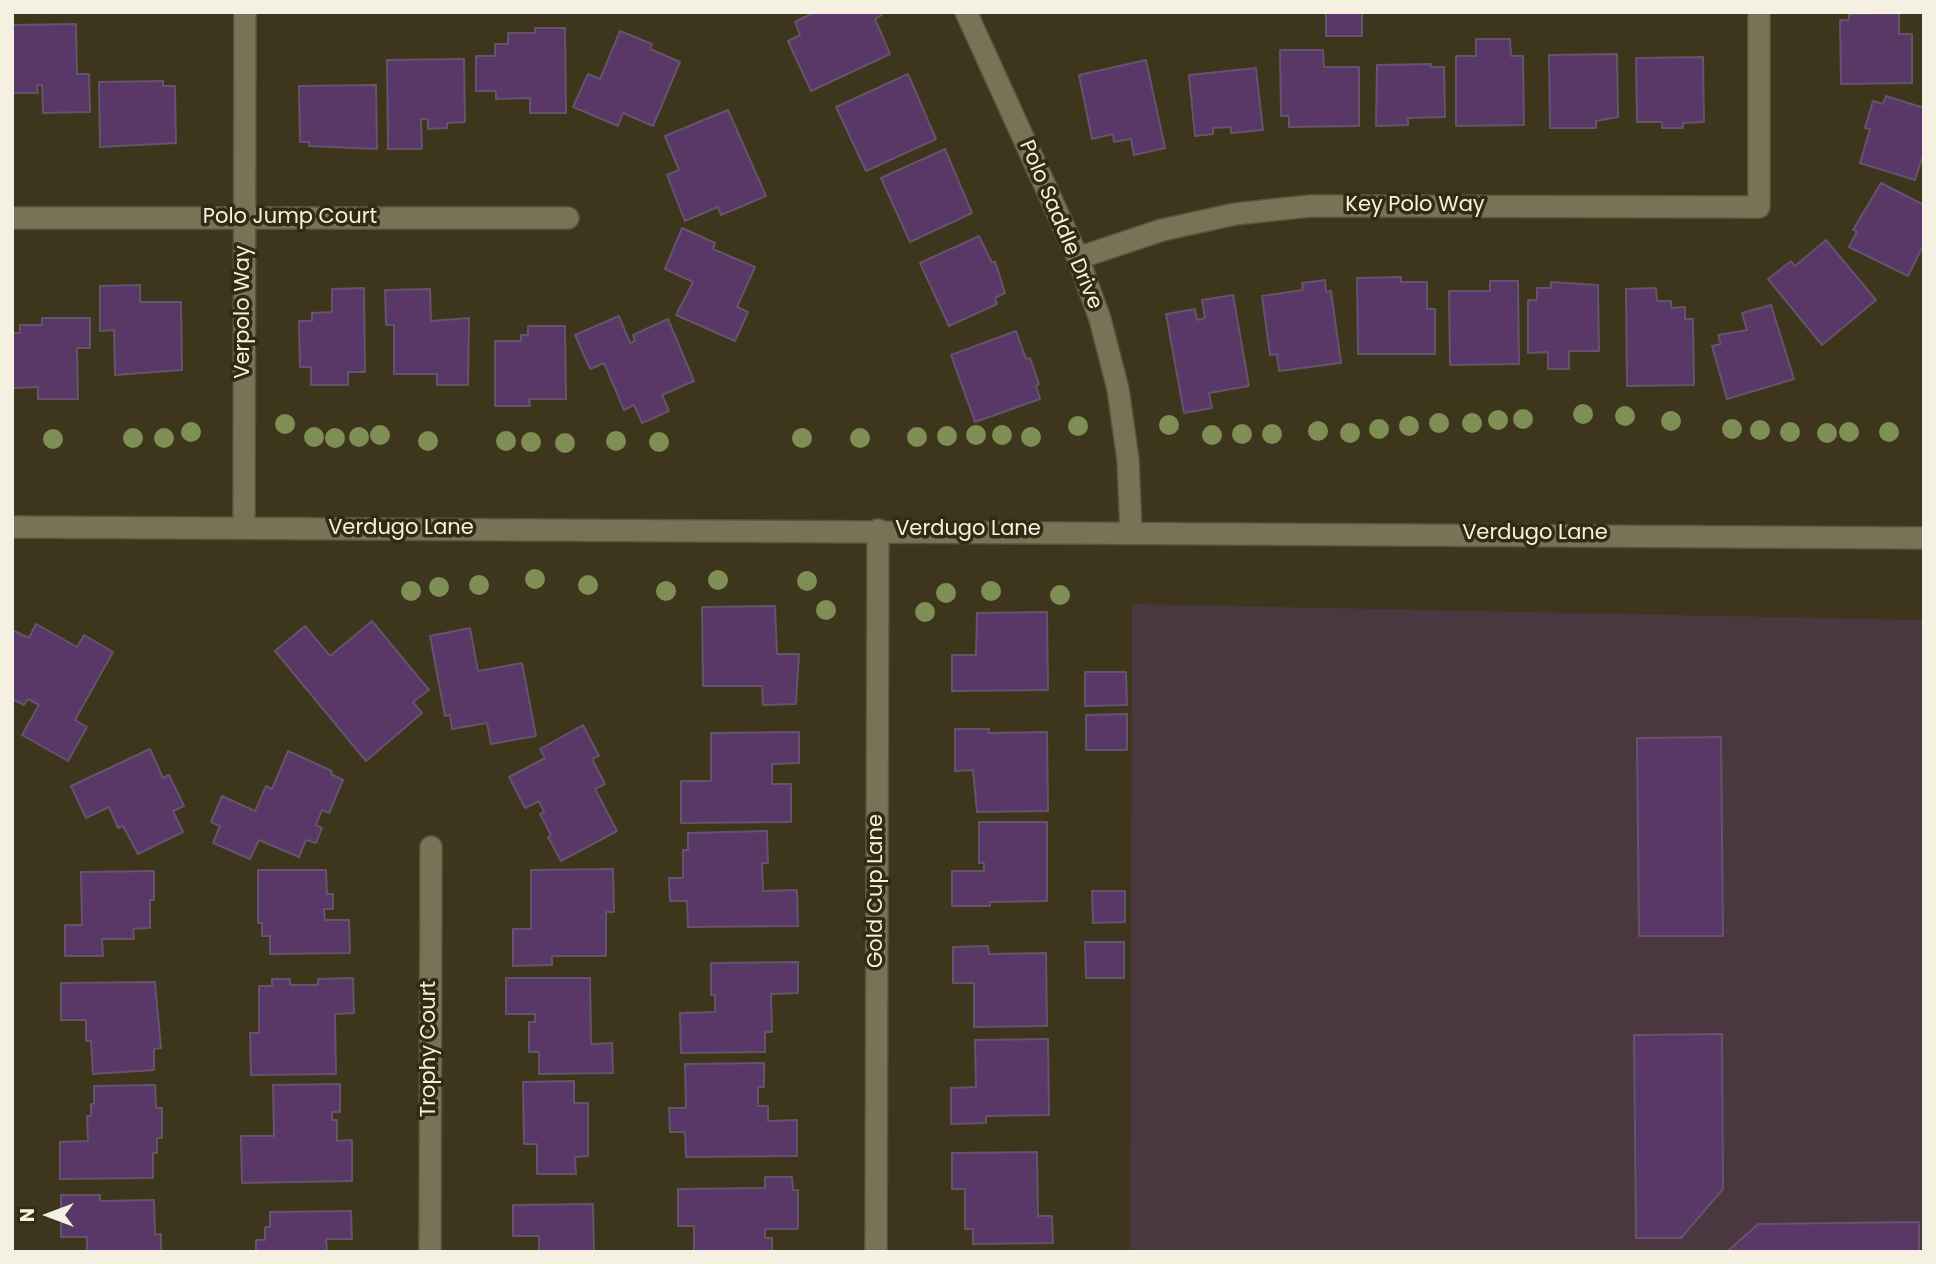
<!DOCTYPE html>
<html>
<head>
<meta charset="utf-8">
<style>
	body { margin:0 }
	#map { position:relative; width:1936px; height:1264px; overflow:hidden; background:#3d351c; font-family:Poppins,sans-serif }
	canvas { display:block }
	.frame { position:absolute; inset:0; border:14px solid #f5f1e2; pointer-events:none }
	.north { position:absolute; left:14px; top:1180px; width:70px; height:70px; -webkit-text-stroke:5px #322b12; paint-order:stroke; rotate:270deg; font-size:19px; font-weight:700; line-height:28px; text-align:center; color:#f5f1e2 }
	.north::after { content:''; display:block; margin:auto; width:24px; height:32px; background:#f5f1e2; clip-path:polygon(50% 0,100% 100%,50% 72%,0 100%) }
</style>
</head>
<body>
<div id="map">
<canvas width="1936" height="1264"></canvas>
<div class="frame"></div>
<div class="north">N</div>
</div>
<script>
const ctx = document.querySelector('canvas').getContext('2d');
ctx.lineJoin = 'round';
function paint(path, color) {
  ctx.fillStyle = color;
  ctx.fill(path, 'evenodd');
}
function trace(path, color, width, dash) {
  ctx.strokeStyle = color;
  ctx.lineWidth = width;
  ctx.lineCap = dash ? 'butt' : 'round';
  ctx.setLineDash(dash || []);
  ctx.stroke(path);
}
function drawText(font, color, halo, rows, align = 'center') {
  ctx.font = font + ' Poppins,sans-serif';
  ctx.lineWidth = 7;
  ctx.setLineDash([]);
  ctx.textBaseline = 'middle';
  ctx.strokeStyle = halo;
  ctx.fillStyle = color;
  for (const [text, x, y, turn = 0] of rows) {
    ctx.save();
    ctx.translate(x, y);
    ctx.rotate((+turn || 0) * Math.PI / 180);
    ctx.textAlign = isNaN(turn) ? turn : align;
    if (halo) ctx.strokeText(text, 0, 0);
    ctx.fillText(text, 0, 0);
    ctx.restore();
  }
}
paint(new Path2D(`
	M1132 604 1924 620V1252H1130Z`), '#4a3740');
const building = new Path2D(`
	M815 12H881L882 15 875 19 890 54 811 91 788 41 800 35 795 22Z
	M1326 12H1362V36H1326Z
	M1899 13V34H1912V83L1841 84 1840 20H1849V14Z
	M76 24 77 74H89L90 112 43 113 42 85H37L38 93H12V25Z
	M535 28H565L566 113H530V98L496 99V91H476V56H495V44H508V33H535Z
	M620 31 652 44 650 49 680 62 653 126 623 113 618 126 573 107 588 74 600 79Z
	M1476 39H1510L1511 56H1523L1524 125 1456 126V56H1476Z
	M1280 50H1323L1324 67H1359V126L1289 127V116H1281Z
	M1617 54 1618 117 1596 121V128H1550L1549 55Z
	M1703 57 1704 122 1683 123V128H1662V122H1637L1636 58Z
	M464 59 465 122 447 123V128L428 129V119H421L422 149H388L387 60Z
	M1146 60 1165 148 1134 155 1131 139 1114 142 1113 134 1092 139 1079 75Z
	M1431 64V67H1444L1445 117 1408 118V125L1376 126 1377 65Z
	M1256 68 1263 130 1231 133V127L1213 128V134L1195 136 1189 75Z
	M908 74 936 139 866 171 836 107Z
	M163 81V86H175L176 143 100 147 99 82Z
	M376 85 377 149 309 146V142H300L299 86Z
	M1886 96 1924 108V152L1915 180 1860 163 1870 129 1865 128 1873 101 1883 104Z
	M728 110 766 196 721 215 718 207 685 221 667 175 679 170 665 136Z
	M945 149 972 213 910 242 881 178Z
	M1881 183 1924 205V244L1908 276 1849 247 1857 231 1853 230Z
	M682 228 715 243 713 249 755 267 737 307 748 312 735 341 676 315 693 282 665 269Z
	M979 236 992 263 995 261 1005 293 995 298 997 304 949 326 920 263Z
	M1826 240 1876 300 1822 345 1768 279 1791 261 1795 266Z
	M1401 277V282H1427V309H1435V354H1358L1357 278Z
	M1325 280 1326 292 1331 291 1341 363 1279 371 1277 354 1270 355 1262 296 1303 290 1302 283Z
	M1490 281H1518L1519 364 1450 365 1449 291H1490Z
	M1551 282 1598 285 1599 351H1569V369H1548V352L1528 353V300H1537V288H1551Z
	M140 285V302H181L182 370 115 375 114 330 100 331V286Z
	M364 288 365 372H348V385H311V367H300L299 321H312V313L332 312V289Z
	M1656 288 1657 301H1671V308L1685 307V319H1693L1694 385 1627 386 1626 289Z
	M430 289 431 321 469 318 468 385H437V374H394V325H386L385 290Z
	M1233 295 1249 386 1209 393 1212 408 1184 413 1166 314 1195 309 1197 320 1205 318 1202 300Z
	M1771 305 1794 379 1727 399 1712 346 1721 344 1718 335 1747 330 1742 313Z
	M619 316 630 343 635 341 633 335 668 319 694 381 662 395 669 411 642 423 634 405 624 410 604 363 590 369 575 335Z
	M42 318H90V348H77L78 399H38V387L12 388V333H20V325H42Z
	M528 326H565L566 399H529L530 406H495V341H521V335H528Z
	M1016 331 1026 359 1030 358 1039 384 1036 386 1040 399 975 422 951 355Z
	M775 606 777 654H799L796 704 763 705 762 686H703L702 607Z
	M1047 612 1048 690 952 691V655H976L977 613Z
	M372 621 429 690 413 702 422 713 366 761 275 651 305 626 330 656Z
	M36 624 77 647 84 635 113 652 75 720 87 727 68 761 22 735 39 705 28 699 24 705 12 699V630L29 638Z
	M470 628 478 671 522 663 536 736 491 744 487 723 452 729 450 715 445 716 430 636Z
	M1085 672H1126L1127 705 1085 706Z
	M1127 714V750H1086V715Z
	M583 725 599 756 592 759 605 784 595 789 617 831 561 861 548 837 551 835 540 814 544 812 539 801 525 808 509 777 545 758 540 749Z
	M955 729H989V733L1047 732 1048 811 977 812 973 770 955 771Z
	M799 732V763L772 764V784H791V822L681 823V781H711V733Z
	M1721 737 1723 936H1639L1637 738Z
	M150 749 163 778 169 775 184 806 173 811 183 832 138 854 123 826 118 828 109 807 86 818 71 786Z
	M288 751 332 771 331 774 343 780 329 813 322 810 316 825 322 828 316 843 306 840 299 857 259 840 250 859 213 843 220 826 211 822 222 796 255 811 266 786 272 789Z
	M979 822H1047V901L990 902V906H952V871H984V863H979Z
	M767 831 768 863H762L763 891 797 890 798 926 688 927 687 901H670L669 878H683V850H688V833Z
	M613 869 614 912H606V956H552V965L513 966V929H531V870Z
	M258 870H326L327 894H333V909H324L325 920H349L350 953 270 954V936H262V923H258Z
	M154 871V900H150V928L133 929 134 939H102L103 956H65V925H82L81 872Z
	M1092 891H1125V922L1093 923Z
	M1085 942H1124V978H1086Z
	M988 946 989 954 1046 953 1047 1026 974 1027V983H953V947Z
	M798 962V993L771 994 772 1032H765V1052L681 1053 680 1013 715 1012V995H711V963Z
	M353 978 354 1013 335 1014 336 1074 251 1075 250 1033H259V986H272V979H290V985H318V979Z
	M506 978H590L591 1044 612 1043 613 1073 539 1074V1052H529V1022H535V1014H506Z
	M155 982 161 1048 154 1049V1070L93 1074 91 1041H86V1020H61V983Z
	M1722 1034 1723 1189 1681 1238H1636L1634 1035Z
	M1048 1039 1049 1115 986 1116V1123L951 1124V1088L976 1087 975 1040Z
	M764 1063V1087H758V1106H768V1121L797 1120V1156L686 1157 685 1132H670L669 1108H686L685 1064Z
	M574 1081V1103H588V1156L575 1157 576 1174H537V1144H524L523 1082Z
	M340 1084V1112H332V1120H337V1141L352 1140V1181L242 1183 241 1136H274L273 1085Z
	M155 1085 156 1108H162V1138H157V1153H153V1178L60 1179V1142L88 1141 87 1116H91V1104H94V1086Z
	M1037 1152 1038 1216H1052L1053 1243 973 1244V1229H965V1189H952V1153Z
	M765 1177H792L793 1190H798V1229H765V1238H772V1252H694V1226H678V1189L765 1188Z
	M61 1195H100V1201L154 1200 155 1235 161 1234V1252H87V1237H61Z
	M593 1204 594 1252H519L539 1251V1236H513V1205Z
	M351 1211 352 1239H326L327 1252H256V1240H265V1227H270V1212Z
	M1919 1222V1252H1727L1758 1224Z`);
paint(building, '#593867');
trace(building, '#64546b', 2);
const minor = new Path2D(`
	M966 12 1078 258 1100 319 1118 389 1128 460 1131 531
	M12 218H568
	M1078 258 1162 230 1235 214 1310 206 1759 207V12
	M12 527 1924 538
	M244 528 245 12
	M430 1252 431 847
	M876 1252 878 530`);
trace(minor, '#5a543e', 24);
trace(minor, '#7a7256', 21);
ctx.fillStyle = '#7e8e54';
for (const [x, y] of [
	[1583,414],
	[1625,416],
	[1523,419],
	[1498,420],
	[1671,421],
	[1439,423],
	[1472,423],
	[285,424],
	[1169,425],
	[1078,426],
	[1409,426],
	[1379,429],
	[1732,429],
	[1760,430],
	[1318,431],
	[191,432],
	[1790,432],
	[1849,432],
	[1889,432],
	[1350,433],
	[1827,433],
	[1242,434],
	[1272,434],
	[380,435],
	[976,435],
	[1002,435],
	[1212,435],
	[947,436],
	[314,437],
	[359,437],
	[917,437],
	[1031,437],
	[133,438],
	[164,438],
	[335,438],
	[802,438],
	[860,438],
	[53,439],
	[428,441],
	[506,441],
	[616,441],
	[531,442],
	[659,442],
	[565,443],
	[535,579],
	[718,580],
	[807,581],
	[479,585],
	[588,585],
	[439,587],
	[411,591],
	[666,591],
	[991,591],
	[946,593],
	[1060,595],
	[826,610],
	[925,612]
]) {
  ctx.beginPath();
  ctx.arc(x, y, 10, 0, 2 * Math.PI);
  ctx.fill();
}
drawText('21px', '#f5f1e2', '#322b12', [
	["Key Polo Way",1415,206],
	["Polo Jump Court",290,218],
	["Polo Saddle Drive",1060,225,67],
	["Verpolo Way",244,312,-90],
	["Verdugo Lane",401,529],
	["Verdugo Lane",968,530],
	["Verdugo Lane",1535,534],
	["Gold Cup Lane",877,891,-90],
	["Trophy Court",430,1049,-90]
]);
</script>
</body>
</html>
